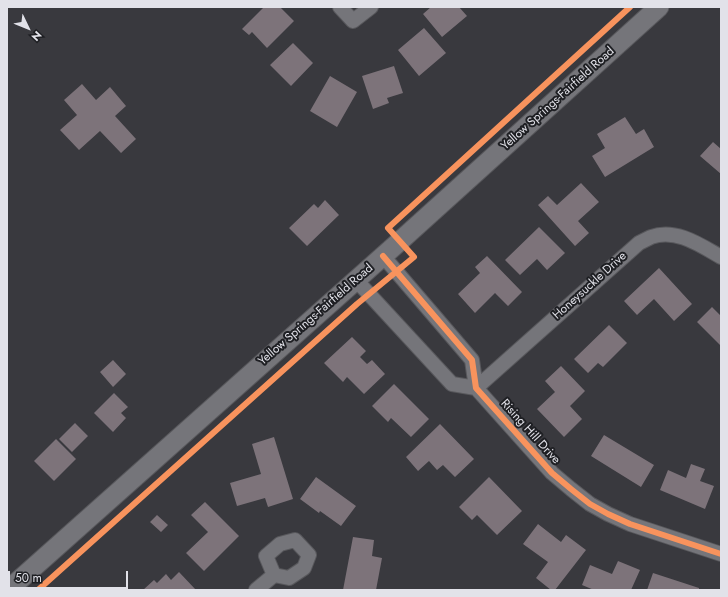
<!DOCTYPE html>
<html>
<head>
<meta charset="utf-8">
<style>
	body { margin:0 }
	#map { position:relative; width:728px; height:597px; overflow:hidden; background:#39393e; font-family:Jost,sans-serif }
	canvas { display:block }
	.frame { position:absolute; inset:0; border:8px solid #e2e2e9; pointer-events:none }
	.north { position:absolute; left:8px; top:8px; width:40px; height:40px; -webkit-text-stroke:3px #1e1f23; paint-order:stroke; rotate:133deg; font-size:11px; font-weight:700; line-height:16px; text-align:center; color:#e2e2e9 }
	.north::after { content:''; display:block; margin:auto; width:14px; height:18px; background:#e2e2e9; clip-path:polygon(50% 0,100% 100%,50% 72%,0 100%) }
	.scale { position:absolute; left:8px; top:571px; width:120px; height:18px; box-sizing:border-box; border:2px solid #e2e2e9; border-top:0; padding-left:5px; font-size:12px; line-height:14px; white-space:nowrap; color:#e2e2e9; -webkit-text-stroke:3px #1e1f23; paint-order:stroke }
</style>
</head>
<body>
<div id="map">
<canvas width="728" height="597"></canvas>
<div class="frame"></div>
<div class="north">N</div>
<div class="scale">50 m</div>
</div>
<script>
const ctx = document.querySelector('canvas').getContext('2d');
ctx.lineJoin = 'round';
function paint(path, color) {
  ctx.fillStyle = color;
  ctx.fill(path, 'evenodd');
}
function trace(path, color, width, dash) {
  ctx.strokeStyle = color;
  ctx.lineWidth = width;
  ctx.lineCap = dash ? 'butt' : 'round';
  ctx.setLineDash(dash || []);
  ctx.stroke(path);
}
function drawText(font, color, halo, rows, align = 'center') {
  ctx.font = font + ' Jost,sans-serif';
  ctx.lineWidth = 4;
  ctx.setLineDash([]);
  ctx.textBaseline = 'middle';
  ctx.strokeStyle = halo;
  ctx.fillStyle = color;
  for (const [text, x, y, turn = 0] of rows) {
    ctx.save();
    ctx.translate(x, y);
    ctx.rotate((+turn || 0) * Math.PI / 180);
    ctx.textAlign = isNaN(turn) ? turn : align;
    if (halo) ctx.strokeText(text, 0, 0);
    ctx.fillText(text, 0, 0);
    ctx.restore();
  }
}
paint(new Path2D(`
	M264 7H280L294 21 267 48 252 32 249 35 242 29Z
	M431 7H459L467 16 442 37 423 14Z
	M424 28 446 53 419 76 398 50Z
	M293 43 313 63 291 86 270 65Z
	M394 66 403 93 387 98 389 103 373 109 362 76Z
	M330 76 357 92 337 127 310 111Z
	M82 84 96 100 110 87 126 106 115 116 136 139 121 153 100 131 79 150 60 130 77 115 64 100Z
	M625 117 636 134 644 129 654 147 605 177 592 156 605 148 597 134Z
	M713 142 721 149V174L700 156Z
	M581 183 599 202 578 221 589 233 575 246 538 205 548 196 557 205Z
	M325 200 339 215 307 246 289 228 314 204 318 208Z
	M539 227 565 253 547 270 537 259 520 275 505 260Z
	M487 256 522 292 508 306 495 293 475 313 458 294 480 273 475 267Z
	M659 268 692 304 674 321 654 299 637 315 624 301Z
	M712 307 721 316V346L697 322Z
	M609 325 627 343 603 367 598 363 588 373 574 359Z
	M352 337 366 351 360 357 367 364 372 360 385 374 364 394 347 377 343 382 324 363Z
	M113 360 126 374 113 387 100 372Z
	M561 366 585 391 570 406 582 419 564 437 537 409 555 392 545 381Z
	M394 384 429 419 411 437 391 418 388 422 372 406Z
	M114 393 128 407 121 413 126 418 113 432 94 413Z
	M75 423 88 436 72 452 59 439Z
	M440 424 474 459 455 477 443 465 437 470 429 461 418 471 406 457Z
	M604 435 654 465 641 487 591 456Z
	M274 437 293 499 268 507 265 498 237 506 230 483 261 474 252 444Z
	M56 439 76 459 54 481 34 461Z
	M691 464 705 469 700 481 714 486 705 509 660 490 668 470 686 478Z
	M316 477 356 506 341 526 320 511 319 513 300 499Z
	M489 477 522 511 497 535 477 515 472 520 459 507Z
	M205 502 239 536 204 571 186 553 208 532 191 515Z
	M157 515 168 525 161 532 150 522Z
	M538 524 561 542 566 535 586 550 555 590H551L536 578 548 562 523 544Z
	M353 537 374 540 372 556 382 558 376 590H343Z
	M618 561 640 570 631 590H594L582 585 590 565 612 574Z
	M179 572 196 590H143L154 580 157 583 166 574 171 580Z
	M653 573 699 588V590H647Z`), '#7d737a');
const street = new Path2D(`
	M340 7 353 21 371 7
	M383 256 472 360 476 388 552 473 571 489 590 504 608 514 630 524 721 554
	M356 280 452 384 476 388
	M476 388 639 243C643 241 647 239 651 237 676 228 700 245 721 257
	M295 540 309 555 304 568 289 578 274 575 266 556 280 544Z
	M256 590 274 575`);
const secondary = new Path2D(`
	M8 590 400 241 659 7`);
trace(street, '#58585c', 16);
trace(secondary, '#58585c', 21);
trace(street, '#75757a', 14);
trace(secondary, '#75757a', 19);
trace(new Path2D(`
	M383 256 472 360 476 388 552 473 571 489 590 504 608 514 630 524 721 554
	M38 590 357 304 414 257 388 228 630 7`), '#f8935d', 6);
drawText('12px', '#e2e2e9', '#1e1f23', [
	["Yellow Springs-Fairfield Road",558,99,-42],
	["Honeysuckle Drive",590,286,-42],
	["Yellow Springs-Fairfield Road",316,315,-41],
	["Rising Hill Drive",530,432,48]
]);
</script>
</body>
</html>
